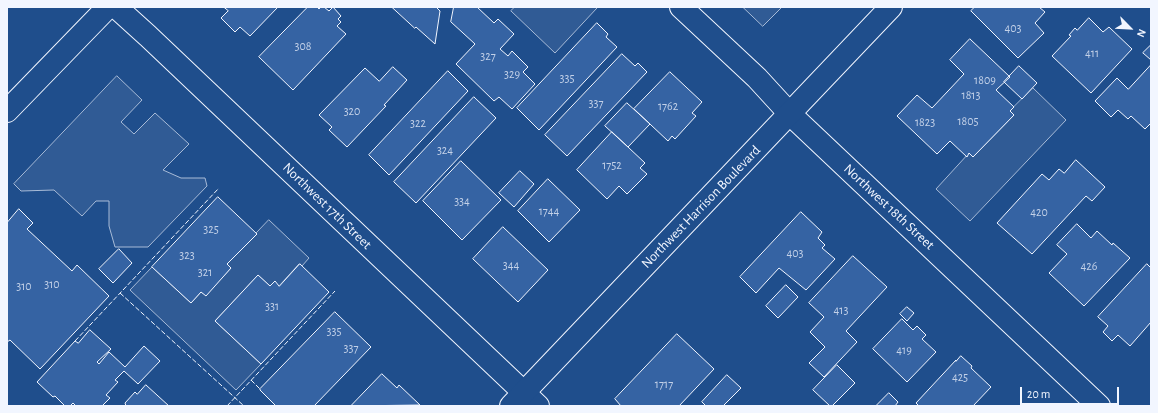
<!DOCTYPE html>
<html>
<head>
<meta charset="utf-8">
<style>
	body { margin:0 }
	#map { position:relative; width:1158px; height:413px; overflow:hidden; background:#1f4e8c; font-family:"Alegreya Sans",sans-serif }
	canvas { display:block }
	.frame { position:absolute; inset:0; border:8px solid #f2f6ff; pointer-events:none }
	.north { position:absolute; left:1110px; top:8px; width:40px; height:40px; -webkit-text-stroke:3px #1f4e8c; paint-order:stroke; rotate:114deg; font-size:11px; font-weight:700; line-height:16px; text-align:center; color:#f2f6ff }
	.north::after { content:''; display:block; margin:auto; width:14px; height:18px; background:#f2f6ff; clip-path:polygon(50% 0,100% 100%,50% 72%,0 100%) }
	.scale { position:absolute; left:1020px; top:387px; width:99px; height:18px; box-sizing:border-box; border:2px solid #f2f6ff; border-top:0; padding-left:5px; font-size:12px; line-height:14px; white-space:nowrap; color:#f2f6ff; -webkit-text-stroke:3px #1f4e8c; paint-order:stroke }
</style>
</head>
<body>
<div id="map">
<canvas width="1158" height="413"></canvas>
<div class="frame"></div>
<div class="north">N</div>
<div class="scale">20 m</div>
</div>
<script>
const ctx = document.querySelector('canvas').getContext('2d');
ctx.lineJoin = 'round';
function paint(path, color) {
  ctx.fillStyle = color;
  ctx.fill(path, 'evenodd');
}
function trace(path, color, width, dash) {
  ctx.strokeStyle = color;
  ctx.lineWidth = width;
  ctx.lineCap = dash ? 'butt' : 'round';
  ctx.setLineDash(dash || []);
  ctx.stroke(path);
}
function drawText(font, color, halo, rows, align = 'center') {
  ctx.font = font + ' "Alegreya Sans",sans-serif';
  ctx.lineWidth = 3;
  ctx.setLineDash([]);
  ctx.textBaseline = 'middle';
  ctx.strokeStyle = halo;
  ctx.fillStyle = color;
  for (const [text, x, y, turn = 0] of rows) {
    ctx.save();
    ctx.translate(x, y);
    ctx.rotate((+turn || 0) * Math.PI / 180);
    ctx.textAlign = isNaN(turn) ? turn : align;
    if (halo) ctx.strokeText(text, 0, 0);
    ctx.fillText(text, 0, 0);
    ctx.restore();
  }
}
const built = new Path2D(`
	M515 7H596L597 8 555 53 511 11Z
	M743 7H782L763 26Z
	M117 76 142 100 121 122 134 134 155 113 189 144 163 170 181 178H205L207 186 148 247H115L109 226V201H96L82 216 54 190 21 191 14 184Z
	M1033 88 1066 120 970 221 936 189 969 153 973 157 1014 115 1010 111Z
	M269 220 309 258 302 266 299 264 279 286H270L258 275 215 321 261 364 236 390 130 290 152 267 191 303 201 292 206 295 231 268 227 264Z`);
paint(built, '#305b95');
trace(built, '#a8bbd7', 1);
const building = new Path2D(`
	M224 7H278L250 36 240 27 235 32 221 18 228 11Z
	M308 7H317L319 9 321 7H324L329 11 333 7 341 16 338 19 341 22 337 26 346 34 293 90 259 57Z
	M392 7H436L440 11 435 44 416 27 415 28Z
	M454 7H477L494 23 498 19 514 34 500 49 508 56 512 51 528 67 523 72 535 84 512 109 499 97 494 101 456 64 475 44 451 22Z
	M975 7H1039L1045 12 1035 23 1044 33 1018 58 971 11Z
	M1089 18 1103 32 1109 27 1132 49 1091 93 1052 56 1071 36 1069 35 1075 28 1077 30Z
	M597 23 608 34 606 37 617 47 539 130 517 108Z
	M970 39 1010 77 996 90 1014 107 1010 111 1014 115 973 157 969 153 967 157 950 141 937 154 897 116 917 95 932 108 964 74 950 60Z
	M1151 45V60L1143 53Z
	M622 54 635 66 638 63 647 72 567 156 545 135Z
	M1151 65V123L1145 129 1131 116 1128 119 1118 110 1111 117 1095 101 1117 78 1128 89Z
	M1019 66 1037 83 1022 99 1004 82Z
	M393 67 407 80 384 105 386 106 347 147 329 130 332 127 319 115 365 68 379 81Z
	M448 71 468 91 389 175 369 155Z
	M670 72 702 102 692 113 696 116 675 139 672 136 668 141 634 109Z
	M474 97 496 118 416 203 394 182Z
	M627 103 650 124 628 147 605 126Z
	M612 132 645 163 640 168 647 174 627 194 619 186 607 199 577 170Z
	M1076 160 1105 187 1092 201 1086 196 1032 254 997 223 1042 174 1049 180 1059 169 1064 173Z
	M461 161 501 200 462 240 423 201Z
	M520 171 534 184 514 207 499 193Z
	M548 179 580 210 549 242 518 211Z
	M218 197 257 234 227 264 231 268 206 296 201 292 191 303 152 267Z
	M19 209 33 223 27 229 72 271 77 265 109 296 40 369 10 340 7 342V223Z
	M801 212 822 232 818 238 825 245 822 248 835 259 806 290 779 268 756 293 740 277Z
	M1077 224 1091 238 1097 231 1112 245 1113 243 1130 258 1084 306 1049 273 1067 254 1057 245Z
	M503 227 548 270 518 302 473 259Z
	M119 249 132 263 113 283 99 269Z
	M853 256 887 287 846 331 857 342 824 377 809 363 825 347 810 332 824 317 809 303Z
	M300 264 329 292 261 364 215 321 258 275 270 286 275 281 279 286Z
	M1147 264 1151 268V322L1130 346 1118 335 1112 341 1103 332 1108 326 1098 317Z
	M786 285 798 297 778 318 766 306Z
	M907 307 914 313 907 321 900 314Z
	M335 312 371 347 314 406H276L260 390V389Z
	M902 319 913 330 917 326 926 335 922 339 936 352 907 382 873 349Z
	M90 330 111 349 97 362 99 364 109 352 125 367 144 346 160 361 138 384 124 371 115 380 118 382 106 395 110 398 102 406H76L73 403 70 406H65L55 396 53 397 37 382 75 341 78 343Z
	M677 334 714 369 679 406H621L615 399Z
	M961 356 972 366 971 368 991 387 973 406H919L916 403 956 360V361Z
	M837 365 855 383 832 406H830L813 390Z
	M382 374 397 388 399 385 420 405 351 406Z
	M727 375 741 388 723 406H706L702 402Z
	M146 385 169 406H126L125 403 135 392 137 394Z
	M889 393 898 402 895 406H876Z`);
paint(building, '#3563a3');
trace(building, '#f2f6ff', 1);
const minor = new Path2D(`
	M116 7 148 36 538 406
	M681 7 757 78 790 114 1099 406`);
const major = new Path2D(`
	M7 111 108 7
	M511 406 891 7`);
trace(minor, '#f2f6ff', 24);
trace(major, '#f2f6ff', 24);
trace(minor, '#1f4e8c', 22);
trace(major, '#1f4e8c', 22);
trace(new Path2D(`
	M120 293 244 406
	M75 341 219 188
	M251 380 260 389
	M227 406 335 291`), '#f2f6ff', 1, [5, 2]);
drawText('12px', '#c3d1e8', null, [
	["403",1013,28],
	["308",303,46],
	["411",1092,53],
	["327",488,56],
	["329",512,74],
	["335",567,78],
	["1809",985,80],
	["1813",971,95],
	["337",596,103],
	["1762",668,106],
	["320",352,111],
	["1805",968,121],
	["1823",925,122],
	["322",418,123],
	["324",445,150],
	["1752",612,165],
	["334",462,201],
	["1744",549,211],
	["420",1039,212],
	["325",211,229],
	["403",795,253],
	["323",187,255],
	["344",511,265],
	["426",1089,266],
	["321",205,272],
	["310",52,284],
	["310",24,286],
	["331",272,306],
	["413",841,310],
	["335",334,331],
	["337",351,348],
	["419",904,350],
	["425",960,377],
	["1717",664,384]
]);
drawText('14px', '#f2f6ff', '#1f4e8c', [
	["Northwest 17th Street",327,206,44],
	["Northwest Harrison Boulevard",701,207,-46],
	["Northwest 18th Street",889,207,43]
]);
</script>
</body>
</html>
